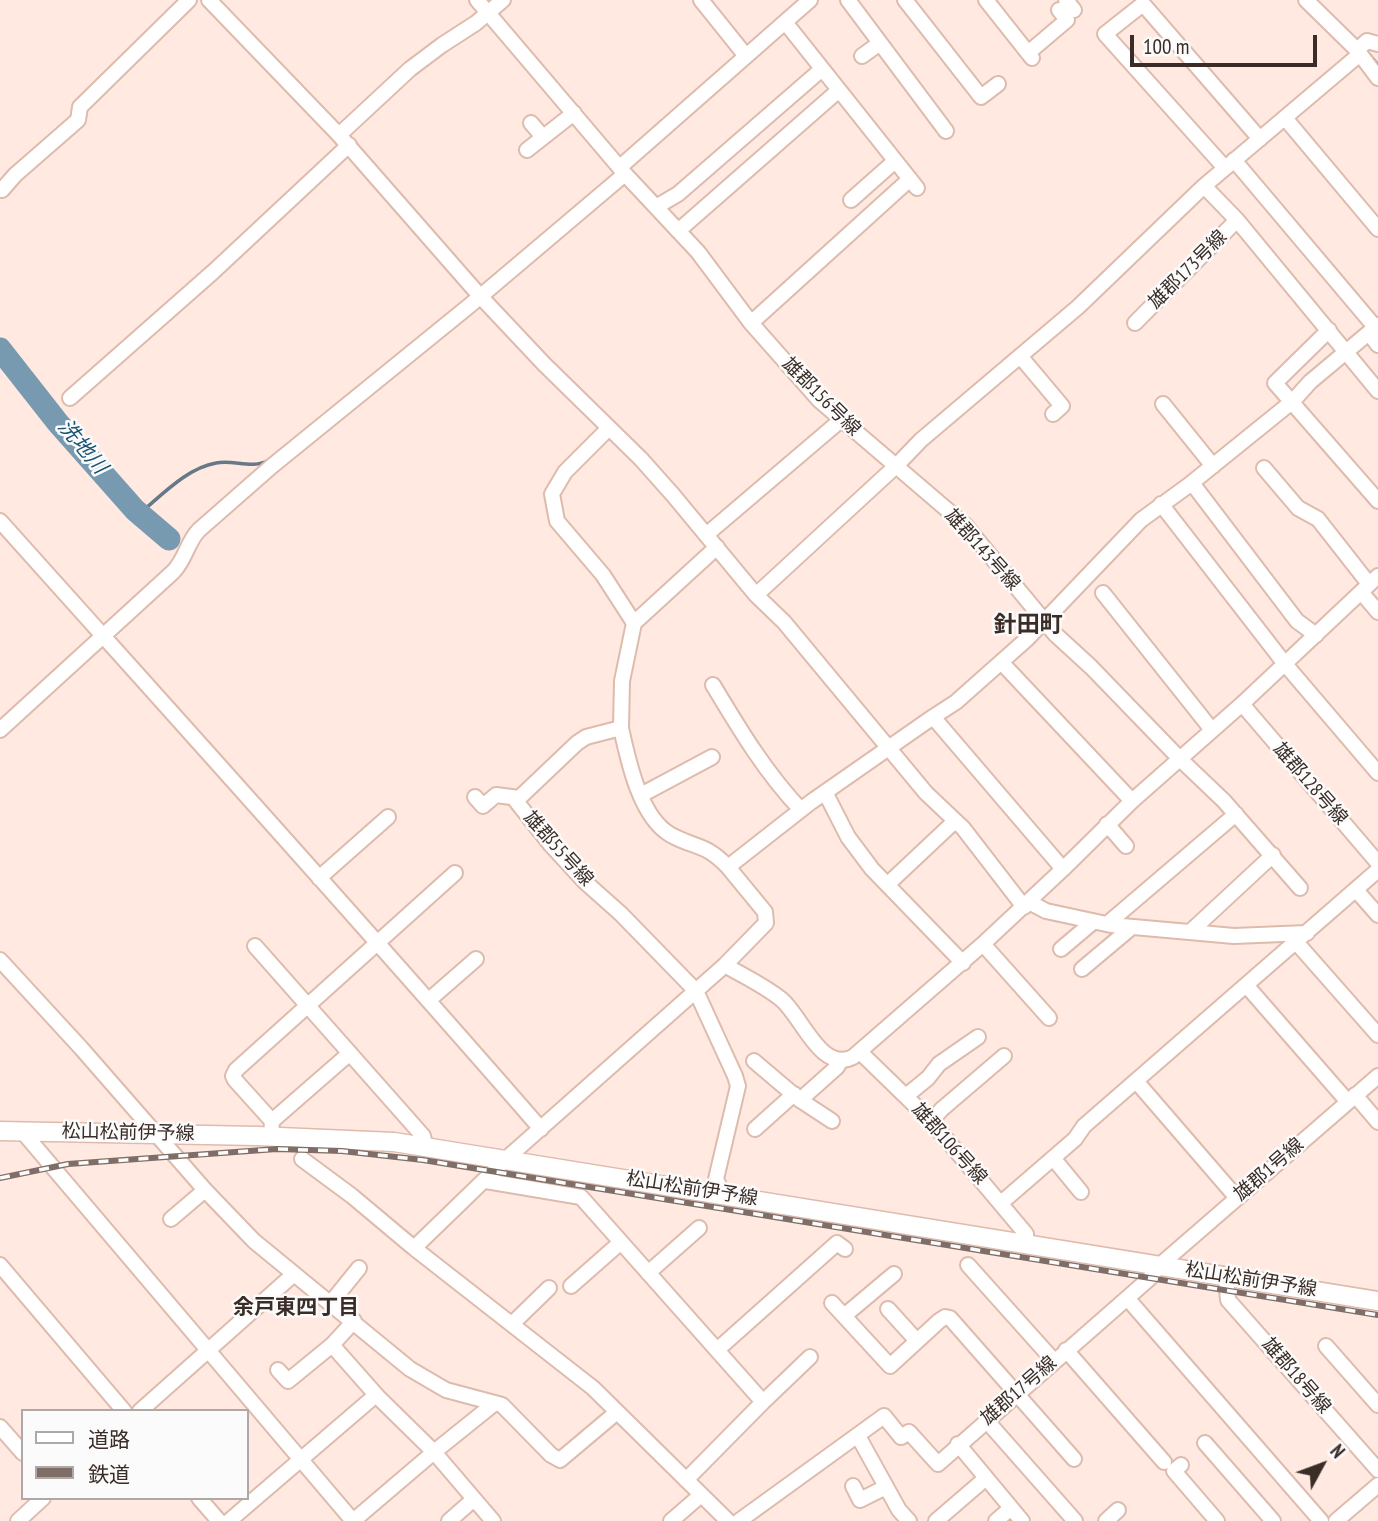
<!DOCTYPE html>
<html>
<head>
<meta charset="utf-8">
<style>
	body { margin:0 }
	#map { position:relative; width:1378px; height:1521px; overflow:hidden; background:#ffe9e0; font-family:"PT Sans Narrow","Noto Sans JP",sans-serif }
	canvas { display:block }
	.legend { position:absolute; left:21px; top:1409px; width:228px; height:91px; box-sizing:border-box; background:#fbfbfb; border:2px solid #aea9a6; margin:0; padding:9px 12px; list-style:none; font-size:21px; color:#3a2d27 }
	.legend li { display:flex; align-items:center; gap:14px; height:35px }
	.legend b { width:35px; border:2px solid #aea9a6 }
	.north { position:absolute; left:1287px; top:1430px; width:70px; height:70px; -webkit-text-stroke:5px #fbfbfb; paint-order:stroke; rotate:49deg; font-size:19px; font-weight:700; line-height:28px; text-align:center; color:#3a2d27 }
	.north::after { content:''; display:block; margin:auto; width:24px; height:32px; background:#3a2d27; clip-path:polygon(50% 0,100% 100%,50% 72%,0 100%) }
	.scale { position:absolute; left:1130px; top:35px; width:187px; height:32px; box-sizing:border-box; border:4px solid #3a2d27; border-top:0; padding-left:9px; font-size:21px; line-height:24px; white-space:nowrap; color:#3a2d27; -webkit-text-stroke:5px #fbfbfb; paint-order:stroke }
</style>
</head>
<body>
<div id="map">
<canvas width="1378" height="1521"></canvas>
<ul class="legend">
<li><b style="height:9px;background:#fff"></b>道路</li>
<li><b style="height:9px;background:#7e6e67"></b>鉄道</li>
</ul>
<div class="north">N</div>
<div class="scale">100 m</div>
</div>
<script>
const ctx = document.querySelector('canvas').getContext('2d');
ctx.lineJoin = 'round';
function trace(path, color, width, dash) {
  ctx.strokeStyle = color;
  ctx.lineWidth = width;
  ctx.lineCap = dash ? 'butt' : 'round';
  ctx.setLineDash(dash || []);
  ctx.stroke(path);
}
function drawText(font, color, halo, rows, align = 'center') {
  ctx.font = font + ' "PT Sans Narrow","Noto Sans JP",sans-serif';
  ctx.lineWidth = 5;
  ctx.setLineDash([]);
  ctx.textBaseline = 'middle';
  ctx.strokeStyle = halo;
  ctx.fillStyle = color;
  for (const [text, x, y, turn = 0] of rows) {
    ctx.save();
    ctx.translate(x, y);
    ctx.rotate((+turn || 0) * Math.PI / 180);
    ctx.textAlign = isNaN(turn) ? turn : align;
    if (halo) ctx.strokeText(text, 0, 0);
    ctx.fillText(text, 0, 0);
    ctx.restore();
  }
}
trace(new Path2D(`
	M1368 53 1378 65
	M139 514C162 495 187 468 216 463 234 459 252 470 269 460`), '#657987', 3.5);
trace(new Path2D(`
	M0 349 58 423 135 510 169 539`), '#789ab0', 23);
const minor = new Path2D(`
	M209 0 339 135 480 296 544 364 641 459 673 495 756 595 784 622 926 793 963 828 1024 907
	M477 0 625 174 698 252 751 323 820 401 965 525 1055 634 1091 667 1180 759 1224 801 1300 888
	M701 0 746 56
	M848 0 946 131
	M905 0 981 97 998 84
	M986 0 1032 58
	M1066 0 1074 10
	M1306 0 1357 50
	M785 22 917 188
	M1028 53 1067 20 1059 10
	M1360 54 1378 78
	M862 56 880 43
	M1285 118 1378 229
	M531 123 543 137
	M339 135 410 69 442 45 476 23 503 0
	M527 150 574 113
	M1234 160 1375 327
	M620 167 810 0
	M1225 168 1105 34 1143 4 1260 139
	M0 188 2 190 15 175 78 120 80 107 189 0
	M851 200 895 161
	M656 207 678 194 822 69
	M1237 220 1378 391
	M678 231 839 90
	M751 323 910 179
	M1135 323 1237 220 1204 186
	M1329 330 1275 383 1378 501
	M1369 333 1378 345
	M1020 356 1062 406 1053 414
	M70 398 213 272 349 145
	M1163 404 1213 466
	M608 429 565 472 552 494 557 521 603 575 634 623
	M1264 468 1298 508 1318 519 1369 584
	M1192 483 1297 621 1316 635
	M1161 504 1285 664 1378 773
	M0 521C181 723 363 924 541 1129
	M706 535 841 420
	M717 547 634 623 622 681 621 728 586 737 577 743 516 801 550 844 584 881 621 914 696 991 735 1076 738 1086 716 1179 723 1194
	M1361 592 1378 612
	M1103 593 1212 730
	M756 595 896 466 921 440 1078 307 1204 186 1360 54 1357 50 1367 41 1378 44
	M1002 663 1132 801
	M713 685C740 730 765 772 801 810
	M1242 704 1378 863
	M933 717 956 702 1027 639 1141 520 1189 485 1293 401 1310 382 1378 325
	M621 728C628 760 640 818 671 835 697 849 705 843 728 867
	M0 730 173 572C186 559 187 542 199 530L272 466 469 306 625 174
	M825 792 848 837 872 869 963 963
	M641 795 712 757
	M475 797 483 806 496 795 519 798
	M1107 824 1126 846
	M319 878 388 817
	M888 884 955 821
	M1356 890 1378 915
	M1029 902 1046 911 1111 925 1234 936 1307 933
	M1107 924 1236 814
	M1190 932 1273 855
	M1296 942 1378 1035
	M983 944 1049 1018
	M255 946 423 1136 426 1147
	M1061 949 1093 922
	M0 960 81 1048 205 1190 254 1241 410 1369 446 1390 502 1405 551 1455 560 1460 617 1412
	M725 965C743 976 765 986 782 1000 802 1017 821 1073 853 1057L983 944 1063 869 1132 801 1242 704 1378 576
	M1082 969 1132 927
	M1246 985 1348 1102
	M429 1000 476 959
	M860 1052 931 1121 1026 1234V1243
	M754 1061 800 1100 832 1121
	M1136 1081 1237 1198
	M1355 1095 1378 1122
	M906 1096 928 1078 939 1064 978 1037
	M800 1100 837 1067 840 1062
	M272 1121 350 1053
	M931 1121 942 1109 1004 1056
	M755 1129 794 1094
	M22 1131 353 1521
	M271 1137 272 1121 235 1080 233 1076 236 1070 455 873
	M1053 1158 1081 1192
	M302 1159 352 1196 414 1248 593 1388 728 1521
	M486 1181 581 1197 763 1402
	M1001 1203 1075 1139 1084 1126 1378 870
	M171 1219 205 1190
	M414 1248 506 1159 725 965 766 923 765 912 728 867 811 802 933 717 1063 869
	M0 1265 124 1411
	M968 1265 1054 1361
	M648 1273 699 1228
	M1226 1277 1228 1300 1378 1470
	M571 1286 621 1242
	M1127 1298 1321 1521
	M832 1303 890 1366 939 1321 945 1317 950 1318 1074 1459
	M330 1304 359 1268
	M888 1309 917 1341
	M844 1316 894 1274
	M512 1324 549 1288
	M332 1345 378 1397 434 1452 493 1521
	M1326 1346 1378 1405
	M717 1350 837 1243 845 1249
	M1066 1350 1164 1462
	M278 1370 288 1381 332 1345 354 1321
	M140 1411 294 1274
	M986 1420 1075 1521
	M0 1427 23 1453
	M858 1436 899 1510 909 1521
	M1205 1443 1273 1521
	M958 1444 1022 1521
	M1181 1465 1174 1471 1217 1521
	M686 1480 763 1402 810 1357
	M853 1486 860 1500 886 1487
	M199 1498 219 1521
	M18 1521 43 1498
	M229 1521 376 1395
	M353 1521 434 1452 495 1403
	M449 1521 474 1499
	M671 1521 701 1495
	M739 1521 884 1416 901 1437 909 1432 938 1464 1150 1278 1160 1265 1378 1076
	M936 1521 986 1478
	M996 1521 1011 1508
	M1106 1521 1118 1510
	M1336 1521 1378 1485`);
const major = new Path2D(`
	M0 1131 257 1136 394 1142 1378 1301`);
trace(minor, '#ddbbad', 18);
trace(major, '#ddbbad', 21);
trace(minor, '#fff', 14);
trace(major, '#fff', 18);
const rail = new Path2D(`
	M0 1178 68 1164 277 1149 342 1151 423 1160 1378 1315`);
trace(rail, '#7e6e67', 6);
trace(rail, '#fbfbfb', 3.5, [10]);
drawText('19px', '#3a2d27', '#fbfbfb', [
	["雄郡173号線",1188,270,-45],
	["雄郡156号線",821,397,45],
	["雄郡143号線",982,550,48],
	["雄郡128号線",1310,784,49],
	["雄郡55号線",558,849,48],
	["松山松前伊予線",128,1133,1],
	["雄郡106号線",949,1144,48],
	["雄郡1号線",1269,1170,-41],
	["松山松前伊予線",692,1189,9],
	["松山松前伊予線",1251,1280,9],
	["雄郡18号線",1296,1376,49],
	["雄郡17号線",1019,1391,-41]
]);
drawText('italic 21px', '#195475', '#fbfbfb', [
	["洗地川",82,447,50]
]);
drawText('bold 21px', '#3a2d27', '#fbfbfb', [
	["余戸東四丁目",296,1308]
]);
drawText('bold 23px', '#3a2d27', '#fbfbfb', [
	["針田町",1028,625]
]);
</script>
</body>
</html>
